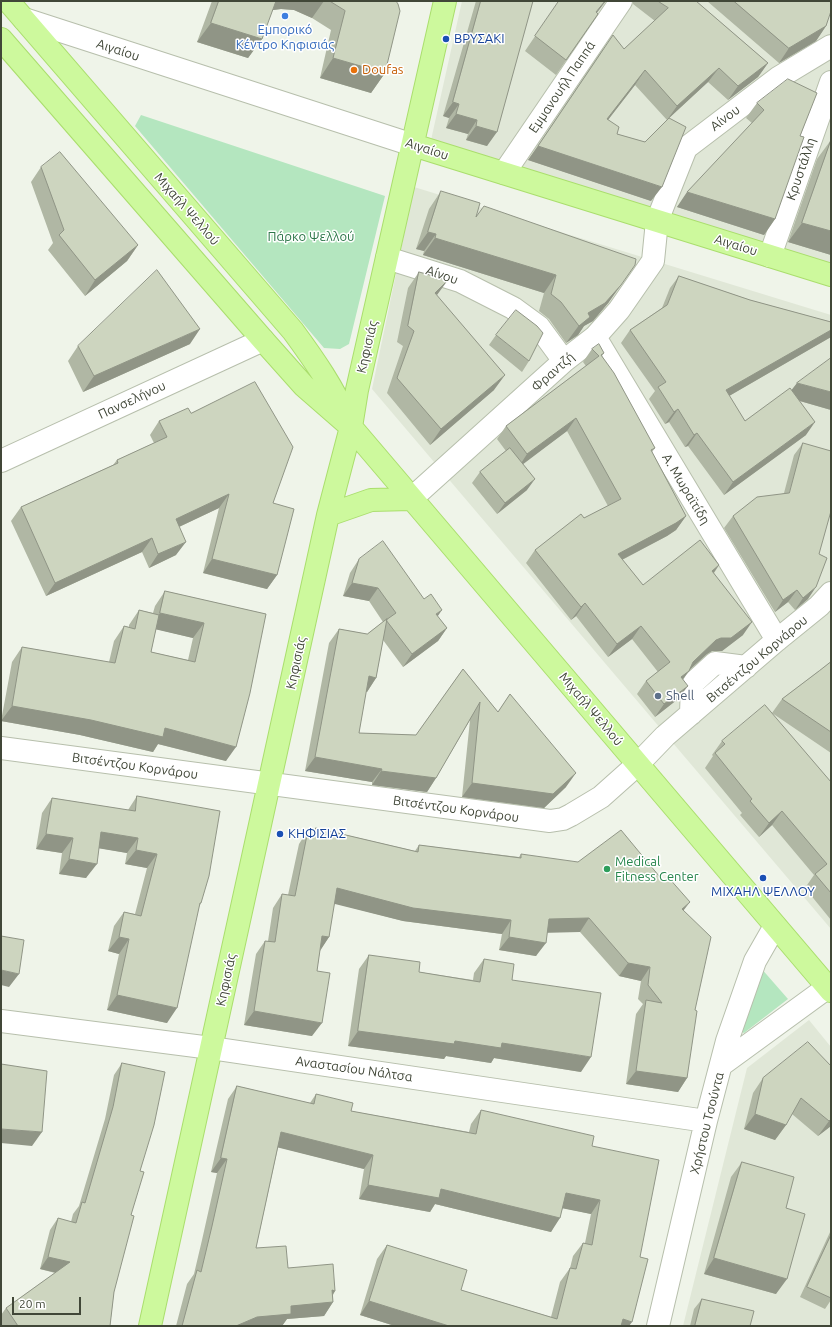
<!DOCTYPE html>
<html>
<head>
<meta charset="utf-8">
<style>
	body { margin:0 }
	#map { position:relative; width:832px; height:1327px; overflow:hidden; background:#eff4e9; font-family:Ubuntu,sans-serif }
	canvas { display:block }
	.frame { position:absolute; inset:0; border:2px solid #414738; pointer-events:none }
	.scale { position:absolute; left:12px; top:1297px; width:69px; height:18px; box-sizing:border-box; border:2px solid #414738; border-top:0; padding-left:5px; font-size:12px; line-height:14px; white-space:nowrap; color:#414738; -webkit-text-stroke:3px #fff; paint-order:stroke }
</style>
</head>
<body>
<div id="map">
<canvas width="832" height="1327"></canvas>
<div class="frame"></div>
<div class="scale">20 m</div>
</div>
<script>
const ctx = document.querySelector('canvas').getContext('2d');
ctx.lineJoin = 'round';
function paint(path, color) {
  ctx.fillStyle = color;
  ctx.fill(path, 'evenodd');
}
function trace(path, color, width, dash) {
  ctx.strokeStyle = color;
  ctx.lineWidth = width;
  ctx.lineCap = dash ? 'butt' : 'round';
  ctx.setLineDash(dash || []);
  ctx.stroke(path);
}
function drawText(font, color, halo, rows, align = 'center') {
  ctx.font = font + ' Ubuntu,sans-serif';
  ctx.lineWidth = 3;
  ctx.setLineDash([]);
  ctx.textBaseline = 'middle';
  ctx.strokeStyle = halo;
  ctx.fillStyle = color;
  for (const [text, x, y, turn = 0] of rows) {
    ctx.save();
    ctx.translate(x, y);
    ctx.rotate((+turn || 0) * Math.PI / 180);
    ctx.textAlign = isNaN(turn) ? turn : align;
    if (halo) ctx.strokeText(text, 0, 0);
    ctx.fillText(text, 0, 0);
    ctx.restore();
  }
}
paint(new Path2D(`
	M462 1H831V274L429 149Z
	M414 187 831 315V929L372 389Z
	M809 1020 831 1047V1326H683L747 1068Z`), '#e0e7d7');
paint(new Path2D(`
	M141 115 385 196 349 344 340 349 324 348 135 126Z
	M760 967 788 999 744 1033 740 1031Z`), '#b4e6bf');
const minor = new Path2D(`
	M24 19 413 145
	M504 173 621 1
	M770 256 831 82
	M387 258 460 281 513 308 539 327 564 361
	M595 337 777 640
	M1 461 263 340
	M411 499 564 361 595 337 619 310 653 261 657 221 686 148 778 78 831 46
	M691 714 692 684 715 663 746 667
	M1 748 550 821 563 819 571 815 601 797 638 764 665 736 777 640 819 606 831 593
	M1 1021 211 1048 706 1121
	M721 1065 831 985
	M658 1326 706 1121 727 1041 755 961 775 926`);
const major = new Path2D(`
	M8 1 293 331C315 361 333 387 348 421
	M1 39 263 340 304 386 351 427 831 991
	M413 145 831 275
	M328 515 371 500 411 499
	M150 1326 328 515 351 427 357 390 445 1`);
trace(minor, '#b7bfac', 24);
trace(major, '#aade6d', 24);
trace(minor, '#fff', 22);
trace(major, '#cdf99d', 22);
paint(new Path2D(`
	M212 1H396L385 73 371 93 320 78 331 30 312 18 294 10 281 9 272 10 262 39 248 58 197 42Z
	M476 1H533L487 146 466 140 468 134 446 128 449 118 443 116Z
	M559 1 597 13 598 14 556 75 525 51Z
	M633 1H696L768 63 758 77 728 100 708 82 669 118 651 201 528 160 603 49H624L655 21 633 4ZM635 85 667 120 645 142 617 134 608 120Z
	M707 1H831L826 26 816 41 779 63Z
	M757 103 800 136 775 219 764 235 677 207 752 123 746 118Z
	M831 140V255L788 242 817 159Z
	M41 167 138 245 127 261 85 296 48 250 53 243 31 182Z
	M441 191 476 217 609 302 593 321 584 326 578 335 566 343 549 319 539 311 544 293 423 255 424 251 416 249 429 209Z
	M419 272 494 390 430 445 387 393 403 346 397 342 408 288Z
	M679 276 750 300 831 322V337L729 396 745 421 792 390 831 410 800 401 806 435 724 495 688 446 685 447 669 422 665 424 649 399 655 391 621 343 630 330 662 308 670 288Z
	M496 335 529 361 522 372 489 345Z
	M190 344 83 392 68 361 78 346Z
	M592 349 604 353 602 356 655 448 652 452 686 516 676 530 667 536 622 560 643 585 719 565 714 573 743 635 722 651H712L707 654 690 669 683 680 678 699 655 717 637 694 646 681 658 672 632 639 608 657 576 616 571 620 526 563 535 550 584 518 608 506 567 431 522 464 527 490 497 514 472 483 480 472 506 451 497 439 506 426 586 366 583 362Z
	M191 413 273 503 277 575 267 589 203 573 219 508 179 527 176 555 149 568 142 552 46 596 11 521 21 507 113 465 117 460 154 443 150 435 159 421Z
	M803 443 819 554 808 599 795 610 788 602 775 612 724 528 733 516 784 493 794 455Z
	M359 559 424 599 447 628 438 641 403 667 383 640 376 678 367 692H366L359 733 416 735 463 669 498 712 510 694 566 787 544 808 462 797 470 720 436 778 427 792 372 785V782L305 771 329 643 339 629 367 634 383 622 369 601 343 596 350 573Z
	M165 591 266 614 226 761 158 744 153 752 80 735 1 721 12 662 22 647 109 662 114 641 124 626 129 627V625L139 610 153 613 155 606ZM156 629 193 638 188 660 151 652Z
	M831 662V753L772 713 782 699 819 671Z
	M722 741 831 782V920L805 888 814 875 772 825 759 837 740 815 742 813 705 768 713 756 712 755Z
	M137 796 201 903 199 907 167 1023 107 1010 119 954 108 951 114 926 124 912 135 914 147 868 125 864 127 853 99 848 86 878 59 874 62 853 36 849 42 813 52 798 128 810Z
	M316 828 415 851 419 845 519 857 521 854 683 910 695 1010 687 1078 678 1092 626 1084 636 1014 643 1004 638 999 641 981 619 976 580 932H547L536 956 499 950 502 934 403 921 334 903 329 937 320 950 317 971 312 1036 244 1025 256 954 265 941H268L273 908 282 894 288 895 299 844 308 830 313 832Z
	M369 955 419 972 473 980 474 973 484 959 512 980 581 1072 494 1058 491 1063 446 1056 444 1059 348 1046 359 969Z
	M122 1063 140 1171 114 1292 110 1326H1V1315L6 1308 55 1273 40 1269 50 1230 58 1218 71 1222 73 1214 79 1206 105 1119 114 1075Z
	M831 1066V1126L818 1136 792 1114 786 1125 775 1140 744 1129 753 1093 763 1078Z
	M237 1086 310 1103 316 1094 351 1111 469 1132 471 1124 481 1110 592 1146 640 1257 629 1326H395L360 1315 377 1259 387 1245 461 1290 551 1317 560 1282 570 1268 573 1256 583 1243H585L591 1214 563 1208 551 1232 435 1204 430 1212 359 1199 364 1169 278 1147 256 1248 288 1268 335 1291 333 1295V1302L324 1316 287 1319 282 1326H176L187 1284 194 1274 202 1240 217 1173 211 1172 228 1099Z
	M742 1162 786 1208 776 1294 704 1274 731 1177Z
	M831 1230V1300L825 1309 800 1297Z
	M702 1299 750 1326H690L694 1309Z`), '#b0b7a4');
paint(new Path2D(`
	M273 1H324L312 18 294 10 281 9 266 11Z
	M605 1H606L586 27 596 12Z
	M211 23 262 39 248 58 197 42Z
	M826 26 816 41 779 63 789 48Z
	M333 58 385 73 371 93 320 78Z
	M768 63 758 77 728 100 738 86Z
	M719 68 708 82 667 120 677 106Z
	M645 70 635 85 597 134 607 119Z
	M453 102 459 104 449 118 443 116Z
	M456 114 477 120 468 134 446 128Z
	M476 126 497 132 487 146 466 140Z
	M538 146 662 187 651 201 528 160Z
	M687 192 775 219 764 235 677 207Z
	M802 223 831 231V255L788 242Z
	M428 232 436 234 424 251 416 249Z
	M435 238 556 275 544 293 423 255Z
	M138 245 127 261 85 296 95 280Z
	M448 280 437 295 435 293Z
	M621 285 609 302 593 321 584 326 578 335 566 343 588 313Z
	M200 329 190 344 83 392 94 376Z
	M831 330V337L717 403 726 390Z
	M505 375 494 390 430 445 441 429Z
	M797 383 831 392V410L786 397Z
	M678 409 669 422 665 424 674 412Z
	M576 418 567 431 518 468 527 454Z
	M815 422 806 435 724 495 733 482Z
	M697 433 688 446 685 447 694 435Z
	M535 479 527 490 497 514 505 503Z
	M229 494 219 508 166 533 176 519Z
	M686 516 676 530 667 536 608 567 618 554Z
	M152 538 142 552 46 596 55 583Z
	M186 542 176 555 149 568 158 554Z
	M212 559 277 575 267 589 203 573Z
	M719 565 710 578 712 571Z
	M352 583 378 588 369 601 343 596Z
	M816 587 808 599 795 610 803 598Z
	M797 590 788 602 775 612 783 600Z
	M585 603 576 616 571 620 581 607Z
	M442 610 433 623 436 614Z
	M160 613 204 623 193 638 150 628Z
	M752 622 743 635 722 651H712L707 654 684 675 693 662 716 640Z
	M641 626 632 639 608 657 617 644Z
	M447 628 438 641 403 667 412 654Z
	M689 671 679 684 681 677Z
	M369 676 376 678 367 692 359 690Z
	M688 686 678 699 655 717 664 704Z
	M12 706 165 728 236 747 226 761 158 744 153 752 80 735 1 721Z
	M315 757 382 769 372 782 305 771Z
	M381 771 436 778 427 792 372 785Z
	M576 773 566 787 544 808 462 797 472 783Z
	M782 811 772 825 759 837 769 823Z
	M101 832 138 838 127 853 91 847Z
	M46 834 73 838 62 853 36 849Z
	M136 850 157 854 147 868 125 864Z
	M69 859 97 864 86 878 59 874Z
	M337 888 511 920 502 934 403 921 327 902Z
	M690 902 680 915 682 909Z
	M589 918 580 932 540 933 549 919Z
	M322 936 329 937 320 951Z
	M119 937 129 939 119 954 108 951Z
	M509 937 546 943 536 956 499 950Z
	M628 963 650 967 641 981 619 976Z
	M1 970 19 974 9 987 1 985Z
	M117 995 177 1008 167 1023 107 1010Z
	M254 1011 322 1023 312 1036 244 1025Z
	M358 1031 455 1041 502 1043 591 1057 581 1072 494 1058 491 1063 446 1056 444 1059 348 1046Z
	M636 1071 687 1078 678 1092 626 1084Z
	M755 1114 786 1125 775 1140 744 1129Z
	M831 1119V1126L818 1136 829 1121Z
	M1 1129 42 1132 32 1146 1 1143Z
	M281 1132 373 1155 364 1169 272 1146Z
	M221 1158 227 1159 217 1173 211 1172Z
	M368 1185 441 1189 560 1218 551 1232 435 1204 430 1212 359 1199Z
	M566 1193 600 1200 591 1214 556 1207Z
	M48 1257 70 1262 62 1274 40 1269Z
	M714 1258 787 1279 776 1294 704 1274Z
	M332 1290 335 1291 327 1303 333 1302 324 1316 287 1319 282 1326H236L257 1317 291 1306Z
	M369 1301 449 1326H395L360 1315Z
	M623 1319 632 1322 629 1326H618Z`), '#909586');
const building = new Path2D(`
	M219 1H276L262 39 211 23Z
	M330 1H396L398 4 400 11 385 73 333 58 345 11Z
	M481 1H533L497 132 476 126 477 120 456 114 459 104 453 102Z
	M559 1H605L596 12 598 14 566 60 535 36Z
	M658 1H696L768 63 738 86 719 68 677 106 645 70 607 119 619 127 617 134 645 142 669 118 686 127 662 187 538 146 613 35 624 49 668 8Z
	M734 1H831V11L826 26 789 48Z
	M788 79 817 93 800 136 804 137 775 219 687 192 764 110 757 103Z
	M831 140V231L802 223Z
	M60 152 138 245 95 280 59 235 64 230 41 167Z
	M441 191 480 203 476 217 484 206 636 259 635 265 621 285 605 303 588 313 590 317 579 326 561 302 551 294 556 275 435 238 436 234 428 232Z
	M157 270 200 329 94 376 78 346Z
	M419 272 448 280 435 293 505 375 441 429 397 378 414 331 408 326Z
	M679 276 750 300 831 322V330L726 390 745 421 790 388 815 422 733 482 697 433 694 435 678 409 674 412 658 387 666 382 630 330 667 305Z
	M516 310 537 326 543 333 529 361 496 335Z
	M599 344 604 353 601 355 614 373 655 448 651 450 686 516 676 523 618 554 643 585 700 540 719 565 712 571 752 622 731 638H721L716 640 693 662 689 671 681 677 688 686 664 704 646 681 670 662 641 626 617 644 585 603 581 607 535 550 581 514 584 518 621 499 576 418 527 454 506 426 599 356 592 349Z
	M831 358V392L797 383Z
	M255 382 293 447 273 503 294 509 277 575 212 559 229 494 176 519 186 542 158 554 152 538 55 583 21 507 118 463 117 460 167 437 159 421 188 408 191 413Z
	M803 443 831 451V511L819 554 827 558 816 587 803 598 797 590 783 600 733 516 757 497 789 493Z
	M510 448 535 479 505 503 480 472Z
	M383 541 424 599 431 594 442 610 436 614 447 628 412 654 386 620 396 613 378 588 352 583 359 559Z
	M165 591 266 614 250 693 236 747 165 728 163 737 91 720 12 706 22 647 115 663 124 626 135 629 139 610 159 615 151 652 195 662 204 623 160 613Z
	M387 619 376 678 369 676 359 733 416 735 463 669 498 712 510 694 576 773 553 794 472 783 480 702 436 778 381 771 382 769 315 757 339 629 367 634Z
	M831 662V732L782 699 819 671Z
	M765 705 831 782V893L815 874 827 864 782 811 769 823 750 801 752 799 715 753 725 744 722 741Z
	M137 796 220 811 209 876 201 903H200L177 1008 117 995 129 939 119 937 124 912 141 916 157 854 136 850 138 838 101 832 97 864 69 859 73 838 46 834 52 798 135 811Z
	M316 828 418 852 419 845 521 858V854L578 862 621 830 664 882 668 877 690 902 682 909 711 937 695 1010 697 1011 687 1078 636 1071 646 1000 662 1003 648 985 650 967 628 963 589 918 549 919 546 943 509 937 511 920 413 908 337 888 329 937 322 936 317 971 330 973 322 1023 254 1011 265 941 275 942 282 894 295 896 308 830 315 832Z
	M1 936 24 940 19 974 1 970Z
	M369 955 420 962 419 972 480 982 484 959 514 964 512 980 601 993 591 1057 502 1043 501 1048 455 1041 454 1044 358 1031Z
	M808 1042 831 1066V1119L829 1121 801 1098 786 1125 755 1114 763 1078Z
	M122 1063 165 1072 154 1125 140 1171 144 1172 131 1215 134 1216 114 1292 110 1326H18L6 1308 70 1262 48 1257 58 1218 76 1223 82 1202 85 1203 113 1107Z
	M1 1064 47 1071 42 1132 1 1129Z
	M237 1086 314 1104 316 1094 353 1103 351 1111 476 1134 481 1110 594 1136 592 1146 659 1160 640 1257 648 1259 632 1322 623 1319 621 1326H449L369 1301 387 1245 467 1270 461 1290 557 1319 570 1268 576 1269 583 1243 592 1245 600 1200 566 1193 560 1218 441 1189 439 1198 368 1185 373 1155 281 1132 256 1248 286 1246 288 1268 333 1264 335 1291 332 1290 333 1302 291 1306V1314L257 1317 236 1326H182L197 1270 201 1272 212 1226 227 1159 221 1158Z
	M742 1162 794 1177 786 1208 805 1214 787 1279 714 1258Z
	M831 1235V1298L807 1287Z
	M702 1299 754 1311 750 1326H695Z`);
paint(building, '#cdd5bf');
trace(building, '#909586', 1);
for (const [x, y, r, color] of [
	[285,16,4,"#3f7fe0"],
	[446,39,4,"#1a4fb4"],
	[354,70,4,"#e8710a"],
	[658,696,4,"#5c6f8a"],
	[280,834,4,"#1a4fb4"],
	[607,869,4,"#2e9e5b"],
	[763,878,4,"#1a4fb4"]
]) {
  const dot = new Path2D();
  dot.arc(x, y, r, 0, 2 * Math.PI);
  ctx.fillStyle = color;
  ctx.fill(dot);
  trace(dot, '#fff', 1.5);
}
drawText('13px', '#366cbe', '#fff', [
	["Εμπορικό",285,30],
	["Κέντρο Κηφισιάς",285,45]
]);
drawText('13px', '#164399', '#fff', [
	["ΒΡΥΣΑΚΙ",454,39],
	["ΚΗΦΙΣΙΑΣ",288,834],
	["ΜΙΧΑΗΛ ΨΕΛΛΟΥ",763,892,"center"]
], 'left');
drawText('13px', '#414738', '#fff', [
	["Αιγαίου",118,50,18],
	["Εμμανουήλ Παππά",562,87,-56],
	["Αίνου",725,118,-37],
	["Αιγαίου",427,149,18],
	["Κρυστάλλη",801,169,-71],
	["Μιχαήλ Ψελλού",187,209,49],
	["Αιγαίου",736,245,17],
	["Αίνου",442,275,19],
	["Κηφισιάς",367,347,-77],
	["Φραντζή",553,372,-41],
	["Πανσελήνου",132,400,-25],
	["Α. Μωραϊτίδη",686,489,59],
	["Βιτσέντζου Κορνάρου",757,659,-40],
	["Κηφισιάς",296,663,-78],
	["Μιχαήλ Ψελλού",591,709,50],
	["Βιτσέντζου Κορνάρου",135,766,8],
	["Βιτσέντζου Κορνάρου",456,809,8],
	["Κηφισιάς",226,980,-78],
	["Αναστασίου Νάλτσα",354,1069,8],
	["Χρήστου Τσούντα",707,1123,-76]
]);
drawText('13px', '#c56008', '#fff', [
	["Doufas",362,70]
], 'left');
drawText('13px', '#2d7649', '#fff', [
	["Πάρκο Ψελλού",311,237]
]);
drawText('13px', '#4e5e75', '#fff', [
	["Shell",666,696]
], 'left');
drawText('13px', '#27864d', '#fff', [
	["Medical",615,862],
	["Fitness Center",615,877]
], 'left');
</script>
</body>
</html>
